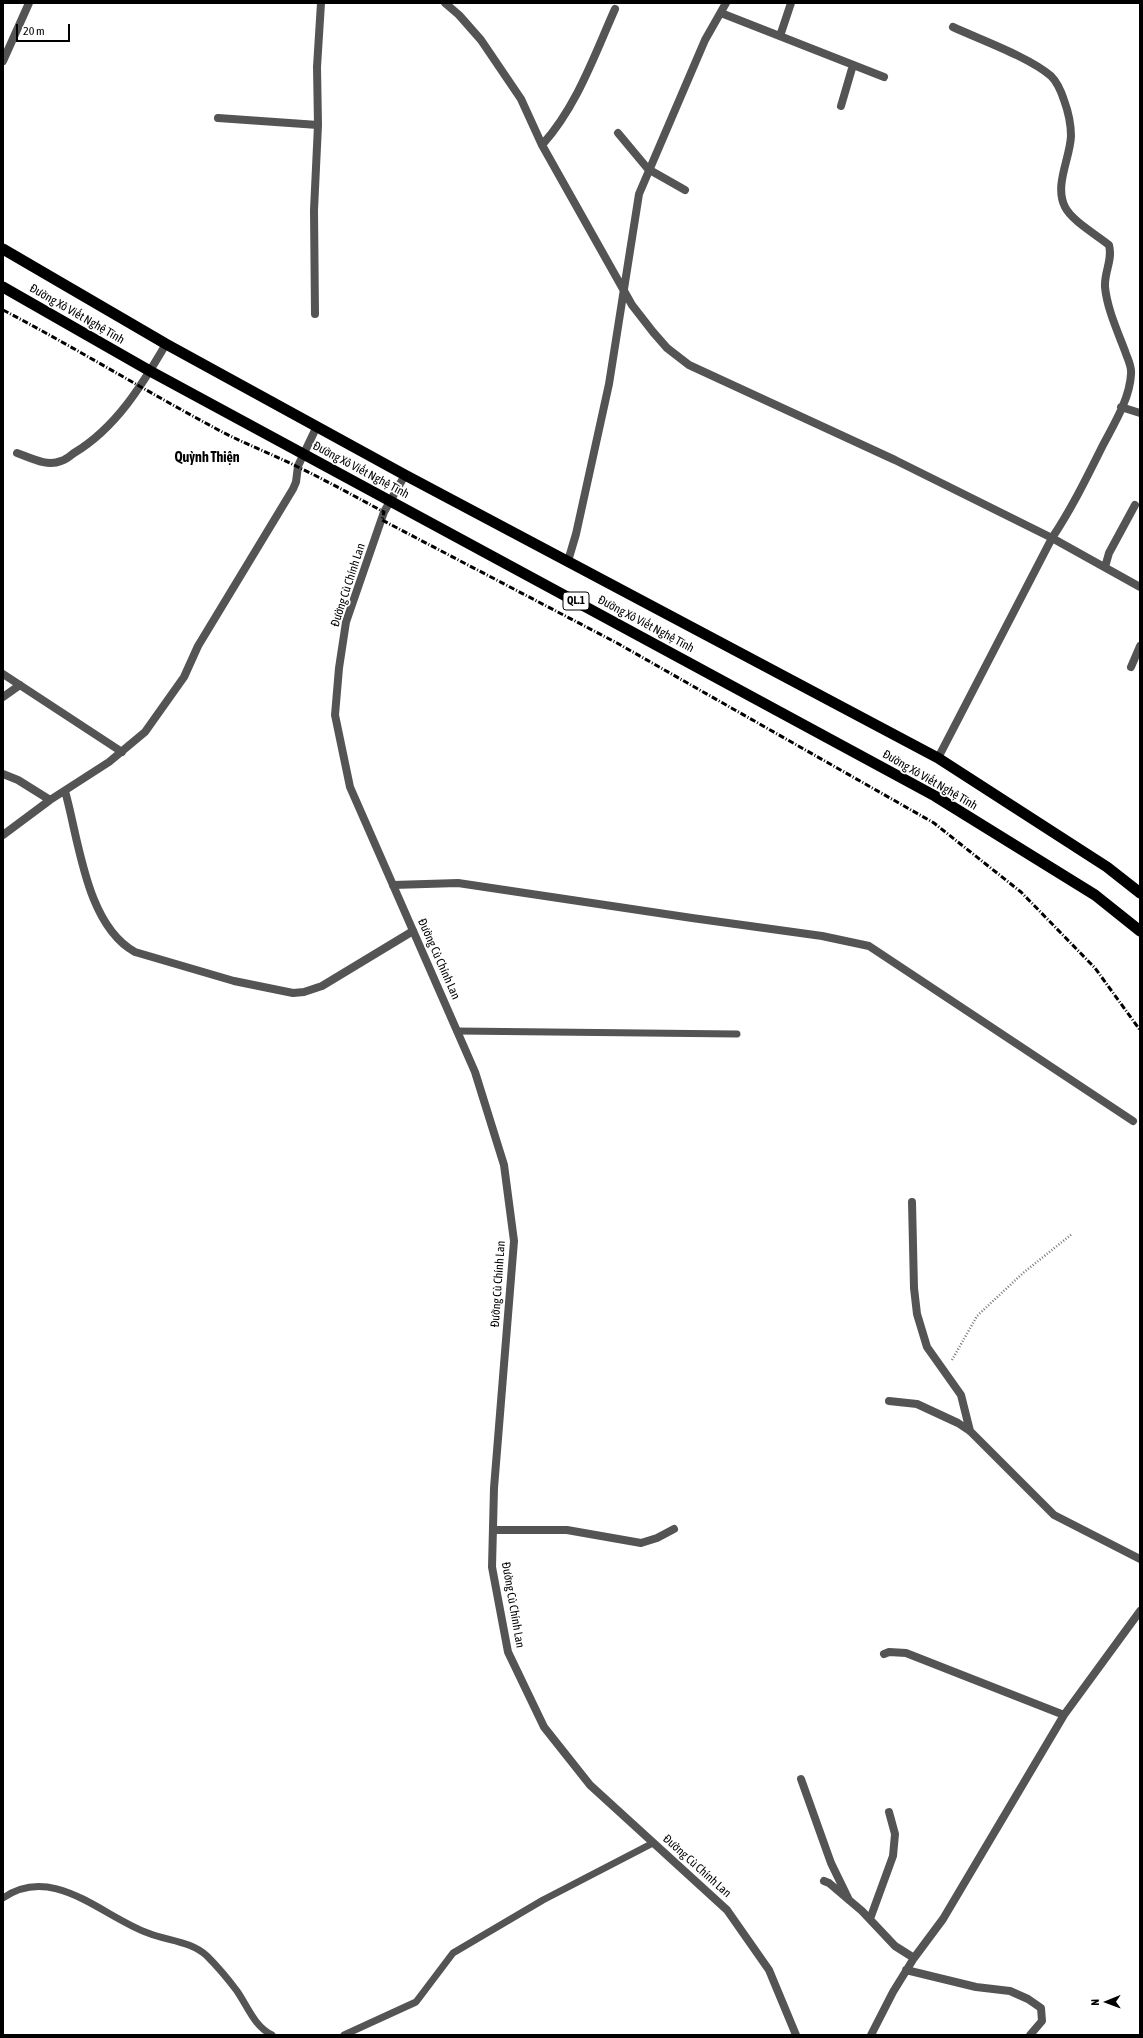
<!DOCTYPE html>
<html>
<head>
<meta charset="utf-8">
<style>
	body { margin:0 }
	#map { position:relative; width:1143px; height:2038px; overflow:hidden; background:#fff; font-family:"Asap Condensed",sans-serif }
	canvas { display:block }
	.frame { position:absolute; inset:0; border:4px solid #000; pointer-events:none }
	.north { position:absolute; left:1087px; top:1982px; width:40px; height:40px; -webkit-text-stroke:3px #fff; paint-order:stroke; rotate:269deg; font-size:11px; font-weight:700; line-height:16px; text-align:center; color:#000 }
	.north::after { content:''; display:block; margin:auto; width:14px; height:18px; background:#000; clip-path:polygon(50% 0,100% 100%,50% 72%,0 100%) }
	.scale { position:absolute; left:16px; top:24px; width:54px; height:18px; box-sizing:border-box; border:2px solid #000; border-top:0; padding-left:5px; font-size:12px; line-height:14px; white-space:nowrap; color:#000; -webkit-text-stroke:3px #fff; paint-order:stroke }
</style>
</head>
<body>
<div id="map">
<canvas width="1143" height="2038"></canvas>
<div class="frame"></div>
<div class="north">N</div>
<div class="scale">20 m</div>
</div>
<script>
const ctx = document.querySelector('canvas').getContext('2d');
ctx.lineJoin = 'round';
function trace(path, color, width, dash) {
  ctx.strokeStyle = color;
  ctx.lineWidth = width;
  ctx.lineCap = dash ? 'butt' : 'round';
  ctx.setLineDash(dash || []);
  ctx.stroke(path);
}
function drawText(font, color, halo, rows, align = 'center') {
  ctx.font = font + ' "Asap Condensed",sans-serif';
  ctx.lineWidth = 3.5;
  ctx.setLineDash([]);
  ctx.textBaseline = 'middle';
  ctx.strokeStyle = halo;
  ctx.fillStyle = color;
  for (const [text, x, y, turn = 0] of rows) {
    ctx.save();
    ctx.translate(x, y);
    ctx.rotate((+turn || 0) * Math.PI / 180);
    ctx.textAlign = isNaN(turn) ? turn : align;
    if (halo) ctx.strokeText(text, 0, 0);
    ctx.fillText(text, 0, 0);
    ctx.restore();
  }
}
trace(new Path2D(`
	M952 1360 977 1316 1023 1273 1072 1234`), '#767676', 2.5, [1, 2]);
trace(new Path2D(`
	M457 1031 737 1034
	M3 1898C53 1863 103 1917 148 1933 168 1941 191 1941 207 1956 217 1966 228 1979 237 1991 248 2007 254 2026 272 2035
	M344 2035 416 2002 453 1953 543 1900 653 1843`), '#545454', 7);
trace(new Path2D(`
	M445 3 459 15 481 40 521 99 542 145 632 305 653 332 667 348 689 365 895 460 1052 538 1140 587
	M721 13 884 77
	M780 36 791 3
	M3 61 29 3
	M841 106 853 65
	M218 118 318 125
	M618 133 648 169 685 190
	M542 145C577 106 594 56 615 9
	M315 314 314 210 318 125 317 67 321 3
	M1121 407 1140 413
	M17 453C31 458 47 467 61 461 66 460 70 456 74 453 116 428 142 385 166 344
	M568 561 576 534 609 384 639 194 705 40 726 3
	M1105 567 1109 553 1135 505
	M1131 667 1140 646
	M3 674 122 752
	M3 697 20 685
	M938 758 1052 538C1072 508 1087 477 1103 445 1114 424 1130 398 1131 374 1132 366 1127 358 1125 351 1117 330 1107 308 1105 287 1104 272 1113 260 1109 245 1097 235 1072 221 1065 207 1054 185 1070 159 1071 136 1071 124 1068 111 1064 100 1061 91 1058 83 1051 76 1029 57 981 40 953 27
	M3 774 18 780 50 800
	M65 791C79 840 86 925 135 952L234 981 293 993 304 992 322 986 413 931
	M3 835 50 800 109 762 145 732 184 677 198 646 293 489 296 482 298 466 317 426
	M393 885 458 883 692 918 822 936 869 946 1133 1121
	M912 1202 914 1288 917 1314 927 1347 961 1395 970 1431
	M889 1401 917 1404 958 1423 970 1431 1054 1515 1140 1559
	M493 1530H567L641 1543 657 1538 674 1529
	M884 1654 889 1652 906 1653 1064 1715
	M801 1779 831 1863 849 1900
	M824 1881 829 1883 862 1911 895 1946 914 1958
	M870 1919 893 1856 895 1834 889 1812
	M906 1970 976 1987 1010 1991 1028 1999 1041 2008 1042 2021 1030 2035
	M871 2035 893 1992 914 1958 943 1919 1064 1715 1140 1611`), '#545454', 8);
trace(new Path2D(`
	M405 475 384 512 346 622 339 668 335 715 350 787 475 1072 504 1165 514 1241 494 1488 492 1567 508 1652 544 1727 590 1785 727 1910 769 1970 796 2035`), '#545454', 8);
trace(new Path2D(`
	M3 249 166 344 405 475 938 758 1107 867 1140 893
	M3 287 150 371 935 796 1095 895 1140 931`), '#000', 11);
trace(new Path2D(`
	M3 310C74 347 142 389 213 427 240 442 270 453 298 467 327 481 356 497 384 512L382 520 617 643 934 823 1021 892 1095 968 1140 1030`), '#000', 3, [6, 2, 1, 2]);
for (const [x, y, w] of [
	[576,601,26]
]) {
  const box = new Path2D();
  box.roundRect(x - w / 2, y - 9, w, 18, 3);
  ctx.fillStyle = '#fff';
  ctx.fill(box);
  trace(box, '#000', 1);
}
drawText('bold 11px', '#000', null, [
	["QL.1",576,601]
]);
drawText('12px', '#000', '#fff', [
	["Đường Xô Viết Nghệ Tĩnh",77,314,30],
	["Đường Xô Viết Nghệ Tĩnh",361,470,28],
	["Đường Cù Chính Lan",348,585,-72],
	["Đường Xô Viết Nghệ Tĩnh",646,624,28],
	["Đường Xô Viết Nghệ Tĩnh",930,780,30],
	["Đường Cù Chính Lan",439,959,66],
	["Đường Cù Chính Lan",498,1284,-86],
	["Đường Cù Chính Lan",513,1605,80],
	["Đường Cù Chính Lan",697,1866,42]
]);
drawText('bold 14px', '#000', '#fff', [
	["Quỳnh Thiện",207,458]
]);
</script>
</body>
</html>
